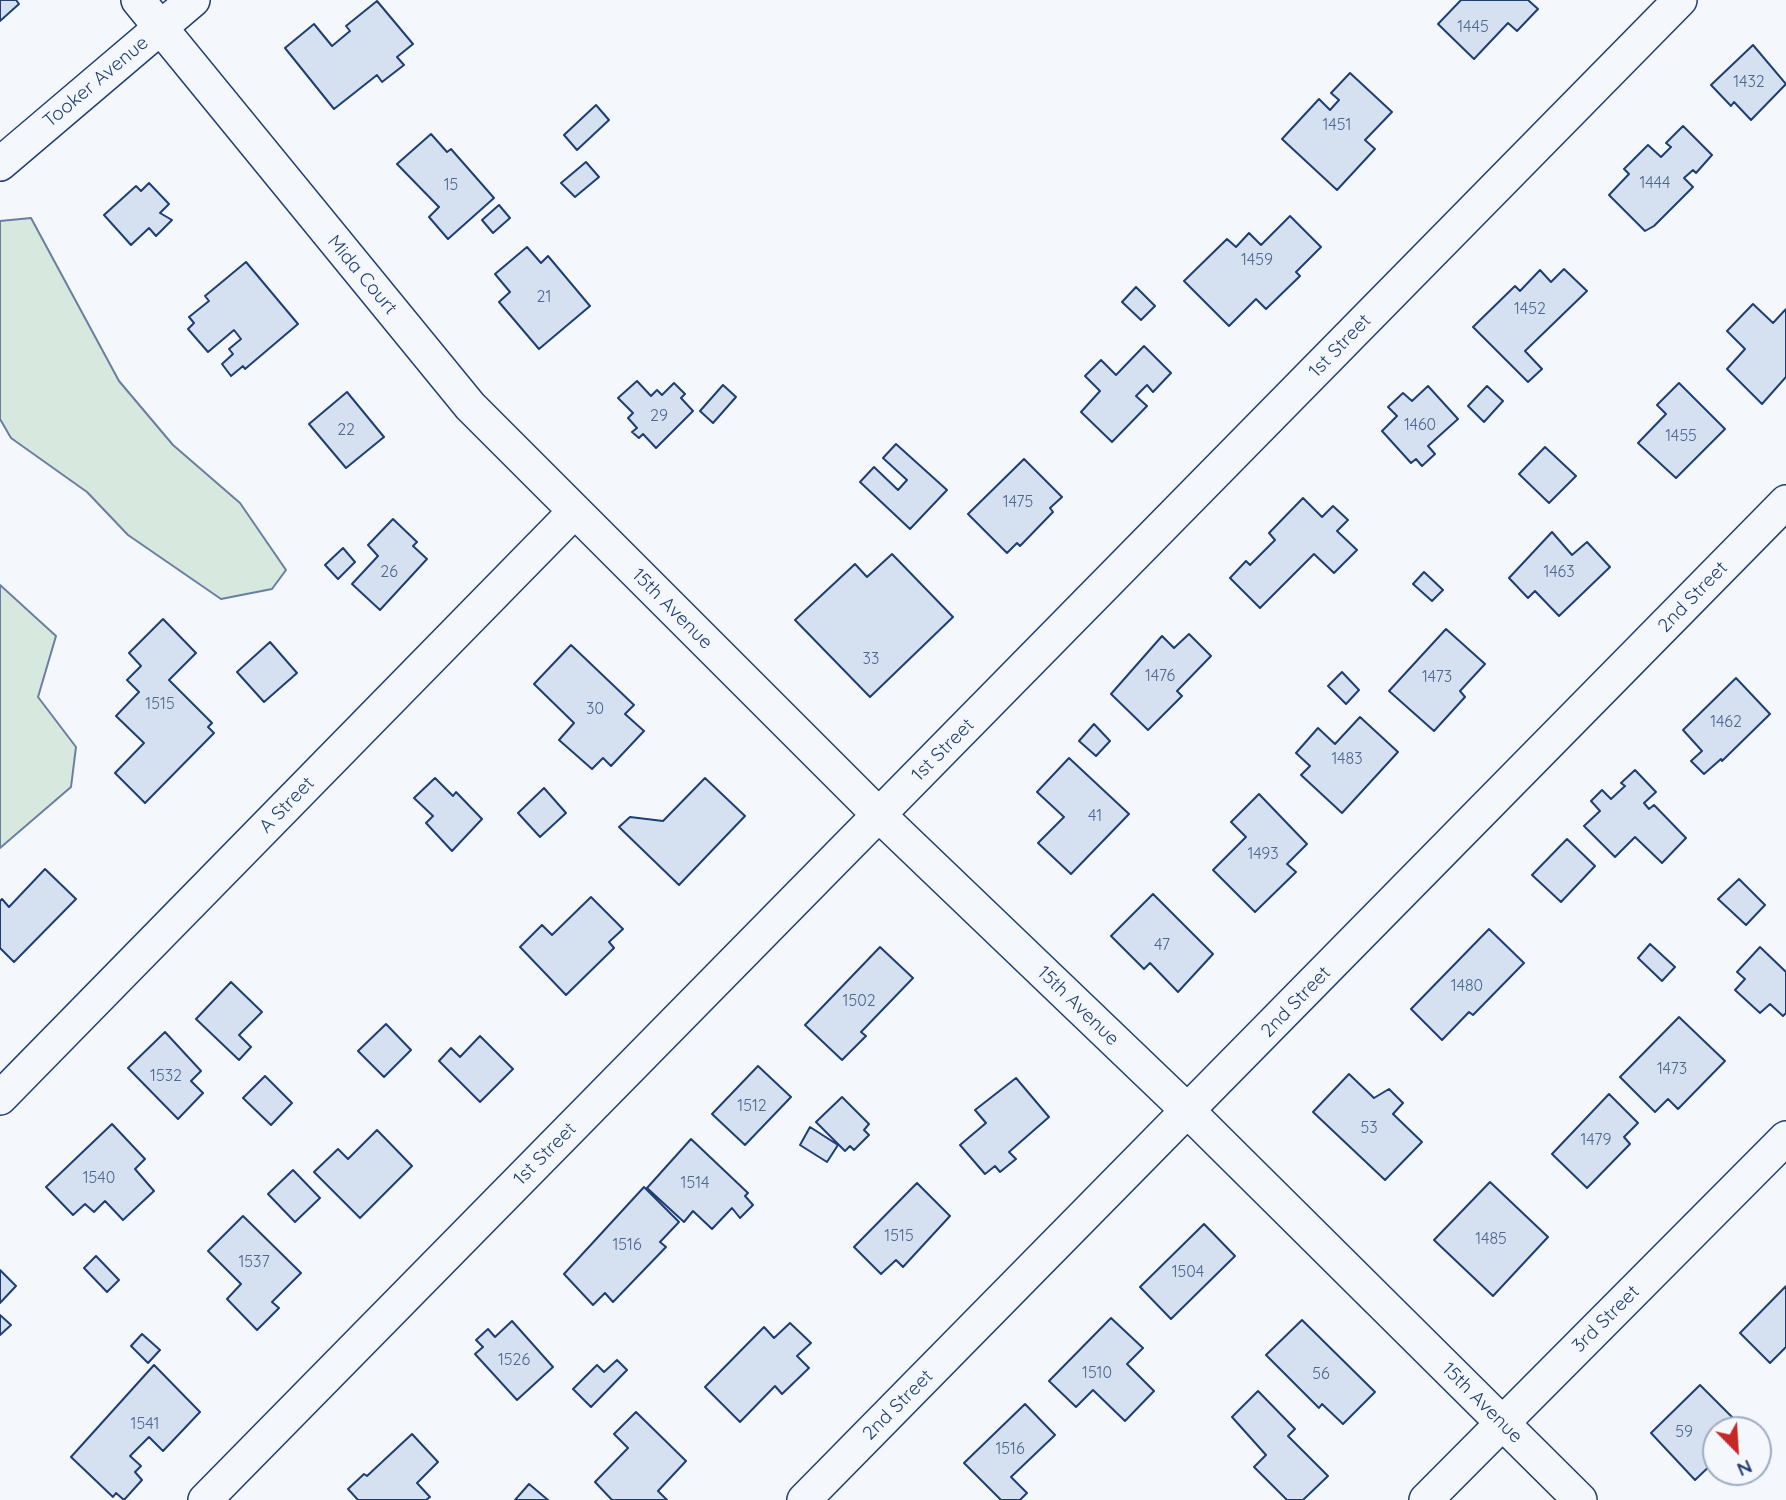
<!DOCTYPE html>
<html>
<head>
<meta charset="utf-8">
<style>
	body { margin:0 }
	#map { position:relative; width:1786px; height:1500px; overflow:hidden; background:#f4f7fb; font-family:Quicksand,sans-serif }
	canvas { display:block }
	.north { position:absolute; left:1702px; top:1416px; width:70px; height:70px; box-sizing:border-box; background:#f4f7fb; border:2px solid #9eadc5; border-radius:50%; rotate:156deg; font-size:19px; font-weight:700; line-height:28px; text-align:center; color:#1d3f73 }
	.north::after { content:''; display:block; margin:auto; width:24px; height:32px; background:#c62828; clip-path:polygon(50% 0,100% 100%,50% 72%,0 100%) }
</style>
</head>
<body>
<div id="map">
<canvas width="1786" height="1500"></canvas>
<div class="north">N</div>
</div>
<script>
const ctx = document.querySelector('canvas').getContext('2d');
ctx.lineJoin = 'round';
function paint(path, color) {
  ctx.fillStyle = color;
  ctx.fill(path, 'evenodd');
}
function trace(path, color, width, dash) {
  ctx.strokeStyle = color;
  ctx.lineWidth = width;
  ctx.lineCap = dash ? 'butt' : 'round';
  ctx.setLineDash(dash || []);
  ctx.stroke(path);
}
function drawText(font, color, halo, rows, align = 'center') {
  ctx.font = font + ' Quicksand,sans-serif';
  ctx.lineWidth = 5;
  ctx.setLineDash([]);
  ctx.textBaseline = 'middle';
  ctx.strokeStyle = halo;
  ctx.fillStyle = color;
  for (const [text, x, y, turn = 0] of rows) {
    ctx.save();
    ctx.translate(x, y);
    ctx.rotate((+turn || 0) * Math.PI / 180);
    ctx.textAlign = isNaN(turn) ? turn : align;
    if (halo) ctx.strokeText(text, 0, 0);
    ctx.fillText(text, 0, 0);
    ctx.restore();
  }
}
const green = new Path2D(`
	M31 218 119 381 173 445 240 503 286 570 272 589 221 599 128 535 87 492 11 438 0 419V221Z
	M0 585 56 636 38 697 76 747 71 787 0 848Z`);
paint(green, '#d7e8df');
trace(green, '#687fa3', 2);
const building = new Path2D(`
	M0 0H16L19 4 0 21Z
	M1461 0H1528L1538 9 1517 31 1508 23 1474 59 1438 24Z
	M377 1 413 44 397 57 404 65 382 82 377 75 334 109 285 48 314 24 332 46 350 31 346 26Z
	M1753 45 1786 84 1751 120 1734 102 1731 106 1711 85Z
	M1350 73 1392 112 1365 140 1375 149 1337 190 1282 139 1319 99 1330 110 1339 100 1331 93Z
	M596 105 609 120 577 150 564 135Z
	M1683 126 1712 155 1696 173 1693 170 1684 178 1693 187 1654 226 1645 231 1609 195 1629 174 1624 169 1648 145 1661 157 1671 147 1666 143Z
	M431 134 447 152 451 149 494 198 448 239 429 217 439 207 397 164Z
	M586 162 599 177 575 197 561 183Z
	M149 183 169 204 160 213 172 220 156 236 149 228 131 245 104 215 136 186 141 191Z
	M499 205 510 218 493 233 482 220Z
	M1290 216 1321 247 1296 272 1300 276 1266 309 1256 299 1229 326 1184 281 1227 239 1236 247 1249 233 1261 245Z
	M527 247 541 263 548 256 590 306 539 349 499 302 510 292 495 274Z
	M246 262 298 324 245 369 243 366 231 376 222 364 233 354 229 349 241 339 234 330 208 352 188 329 194 323 189 317 209 301 205 296Z
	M1564 269 1587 291 1525 351 1542 369 1528 382 1473 327 1515 286 1520 291 1540 270 1551 282Z
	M1136 287 1155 306 1141 320 1122 302Z
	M1753 304 1773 323 1786 309V377L1762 404 1727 369 1745 349 1727 331Z
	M1144 346 1171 373 1153 392 1147 385 1136 396 1147 406 1112 442 1081 412 1100 391 1085 376 1101 360 1116 375Z
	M637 381 651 396 657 390 662 395 674 383 685 394 681 398 693 411 656 448 643 434 639 438 632 432 637 428 628 418 633 413 618 398Z
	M1679 383 1725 429 1676 478 1638 443 1666 414 1657 405Z
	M723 385 736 397 713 423 700 411Z
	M1428 386 1458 419 1428 446 1435 454 1422 466 1416 459 1411 463 1382 431 1397 416 1388 407 1403 393 1412 401Z
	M1487 386 1503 401 1484 422 1468 406Z
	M347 392 384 437 346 468 309 424Z
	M896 444 947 490 910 529 860 482 874 467 898 490 907 480 883 458Z
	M1545 447 1576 476 1549 503 1519 474Z
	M1024 459 1062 497 1050 508 1053 512 1020 546 1017 543 1007 553 968 514Z
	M1303 498 1322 517 1333 506 1348 520 1337 531 1357 550 1334 573 1314 554 1260 608 1230 578 1246 561 1250 565 1275 540 1269 533Z
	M393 519 417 542 413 546 427 559 380 610 352 584 378 556 368 545Z
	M1552 532 1572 555 1587 542 1610 567 1559 616 1535 591 1528 598 1509 578Z
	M343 548 355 562 338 579 325 565Z
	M892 554 953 617 870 697 795 620 855 564 867 577Z
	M1424 572 1443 590 1432 601 1413 584Z
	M163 619 196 653 169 680 212 723 208 727 214 733 145 803 115 773 144 743 116 716 139 692 127 680 141 666 129 653Z
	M1446 629 1485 664 1460 691 1465 697 1434 731 1389 691Z
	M1189 634 1211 656 1177 691 1182 696 1148 730 1111 694 1162 636 1174 648Z
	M270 642 297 673 264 702 237 672Z
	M571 645 634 705 625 714 644 731 611 766 603 758 592 769 559 740 574 723 534 684Z
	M1342 672 1359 690 1346 704 1328 686Z
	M1736 678 1770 714 1722 761 1721 759 1704 774 1691 761 1702 751 1683 730Z
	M1360 717 1398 752 1342 813 1301 775 1310 766 1296 753 1318 728 1335 744Z
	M1094 724 1110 741 1096 756 1079 741Z
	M1069 758 1129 814 1071 874 1038 843 1064 817 1037 792Z
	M1635 770 1656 792 1644 803 1649 809 1654 805 1686 838 1662 863 1635 837 1615 857 1584 826 1600 811 1591 801 1602 790 1611 799 1625 786 1621 783Z
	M435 778 453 796 456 792 482 819 452 851 426 823 433 816 414 798Z
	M705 778 745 816 679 885 619 827 630 817 663 821Z
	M544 788 566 813 540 837 518 813Z
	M1259 794 1307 844 1287 864 1296 872 1255 912 1213 870 1246 837 1231 822Z
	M1567 839 1595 866 1561 902 1532 875Z
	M45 869 76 899 14 962 0 948V901L2 899 9 907Z
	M1739 879 1765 905 1746 925 1718 899Z
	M1153 894 1213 954 1178 992 1150 963 1144 969 1111 936Z
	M591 897 623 929 609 942 614 948 566 995 520 947 542 925 552 935Z
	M1489 929 1524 963 1473 1015 1469 1012 1442 1040 1411 1009Z
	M1650 944 1675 967 1662 981 1638 958Z
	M880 947 913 978 861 1032 866 1036 842 1060 805 1025Z
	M1760 947 1786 972V1013L1783 1016 1770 1004 1760 1013 1735 990 1745 979 1737 972Z
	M231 982 262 1012 239 1035 251 1047 239 1060 196 1019Z
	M1679 1017 1725 1061 1678 1109 1668 1099 1655 1112 1620 1077Z
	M386 1024 411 1050 384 1077 358 1051Z
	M165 1032 201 1071 191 1081 203 1093 178 1119 128 1068Z
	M480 1036 513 1069 480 1102 439 1061 451 1048 460 1057Z
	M758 1066 791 1097 745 1145 712 1114Z
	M1349 1074 1374 1098 1389 1089 1403 1103 1393 1114 1422 1142 1385 1180 1313 1112Z
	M265 1076 292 1103 271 1125 243 1098Z
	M1016 1078 1049 1117 1009 1152 1016 1159 1000 1172 995 1166 985 1174 960 1145 986 1123 975 1110Z
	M1609 1094 1638 1123 1624 1137 1630 1144 1587 1188 1552 1154Z
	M842 1097 869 1124 864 1130 869 1135 854 1150 850 1146 845 1151 816 1122Z
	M112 1124 145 1159 135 1169 154 1191 123 1220 105 1201 94 1212 85 1204 73 1215 46 1187Z
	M810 1127 838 1145 827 1162 800 1145Z
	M377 1130 412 1166 360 1218 314 1172 338 1149 348 1159Z
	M691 1139 748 1193 745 1196 753 1205 740 1218 732 1208 712 1229 693 1211 684 1222 647 1188Z
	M293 1170 320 1198 295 1222 268 1194Z
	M1490 1182 1548 1237 1493 1296 1434 1240Z
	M917 1183 950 1216 903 1267 896 1260 881 1274 854 1247Z
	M644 1187 679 1222 660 1242 666 1247 613 1302 605 1293 593 1305 564 1274Z
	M243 1216 301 1273 272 1302 279 1308 257 1330 227 1299 241 1284 208 1251Z
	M1204 1224 1235 1256 1171 1319 1140 1287Z
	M96 1256 119 1280 107 1292 84 1268Z
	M0 1270 16 1286 0 1303Z
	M1786 1286V1347L1770 1363 1740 1333Z
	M0 1315 11 1325 0 1335Z
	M1111 1318 1143 1348 1127 1364 1154 1391 1125 1421 1093 1390 1076 1407 1049 1381Z
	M1302 1320 1375 1392 1343 1424 1322 1404 1319 1408 1266 1355Z
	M512 1321 553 1367 517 1400 475 1354 483 1347 476 1340 488 1329 495 1337Z
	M790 1323 811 1343 797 1356 809 1368 782 1394 775 1386 740 1422 705 1387 764 1327 774 1338Z
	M142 1334 160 1350 148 1363 131 1346Z
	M617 1360 627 1370 591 1407 573 1389 597 1365 604 1372Z
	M154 1365 200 1412 163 1451 149 1437 130 1456 141 1466 135 1472 142 1480 124 1500 116 1493 113 1497 71 1457Z
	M1700 1385 1745 1430H1716V1460L1695 1480 1651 1433Z
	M1258 1391 1295 1429 1288 1436 1328 1476 1303 1500H1287L1254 1467 1266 1455 1232 1417Z
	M1025 1404 1055 1435 1011 1477 1027 1493 1020 1500H1001L964 1463Z
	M636 1412 686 1461 658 1491 667 1500H612L595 1482 628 1448 614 1434Z
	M412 1434 438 1462 417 1483 430 1497 426 1500H358L348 1489 364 1474 367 1476Z
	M529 1484 548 1500H515Z`);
paint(building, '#d5e0f0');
trace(building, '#1d3f73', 2);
const minor = new Path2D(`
	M138 0 470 406 879 815 1188 1111 1580 1500
	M0 164 193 0
	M0 1098 575 511
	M205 1500 1680 0
	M804 1500 1786 502
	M1426 1500 1786 1138`);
trace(minor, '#1d3f73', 36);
trace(minor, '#f4f7fb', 33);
drawText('16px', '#4b6792', null, [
	["1445",1473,27],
	["1432",1749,82],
	["1451",1337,125],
	["1444",1655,183],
	["15",451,185],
	["1459",1257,260],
	["21",544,297],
	["1452",1530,309],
	["29",659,416],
	["1460",1420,425],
	["22",346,430],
	["1455",1681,436],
	["1475",1018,502],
	["26",389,572],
	["1463",1559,572],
	["33",871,659],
	["1476",1160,676],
	["1473",1437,677],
	["1515",160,704],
	["30",595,709],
	["1462",1726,722],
	["1483",1347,759],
	["41",1095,816],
	["1493",1263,854],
	["47",1162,945],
	["1480",1467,986],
	["1502",859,1001],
	["1473",1672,1069],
	["1532",166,1076],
	["1512",752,1106],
	["53",1369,1128],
	["1479",1596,1140],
	["1540",99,1178],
	["1514",695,1183],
	["1515",899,1236],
	["1485",1491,1239],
	["1516",627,1245],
	["1537",254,1262],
	["1504",1188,1272],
	["1526",514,1360],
	["1510",1097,1373],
	["56",1321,1374],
	["1541",145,1424],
	["59",1684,1432],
	["1516",1010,1449]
]);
drawText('19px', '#1d3f73', '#f4f7fb', [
	["Tooker Avenue",96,82,-40],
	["Mida Court",362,275,50],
	["1st Street",1340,346,-46],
	["2nd Street",1693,597,-46],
	["15th Avenue",672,609,45],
	["1st Street",943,750,-45],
	["A Street",287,805,-46],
	["2nd Street",1296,1002,-46],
	["15th Avenue",1078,1006,44],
	["1st Street",545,1154,-45],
	["3rd Street",1606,1319,-45],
	["15th Avenue",1482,1403,45],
	["2nd Street",898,1405,-45]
]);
</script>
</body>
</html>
